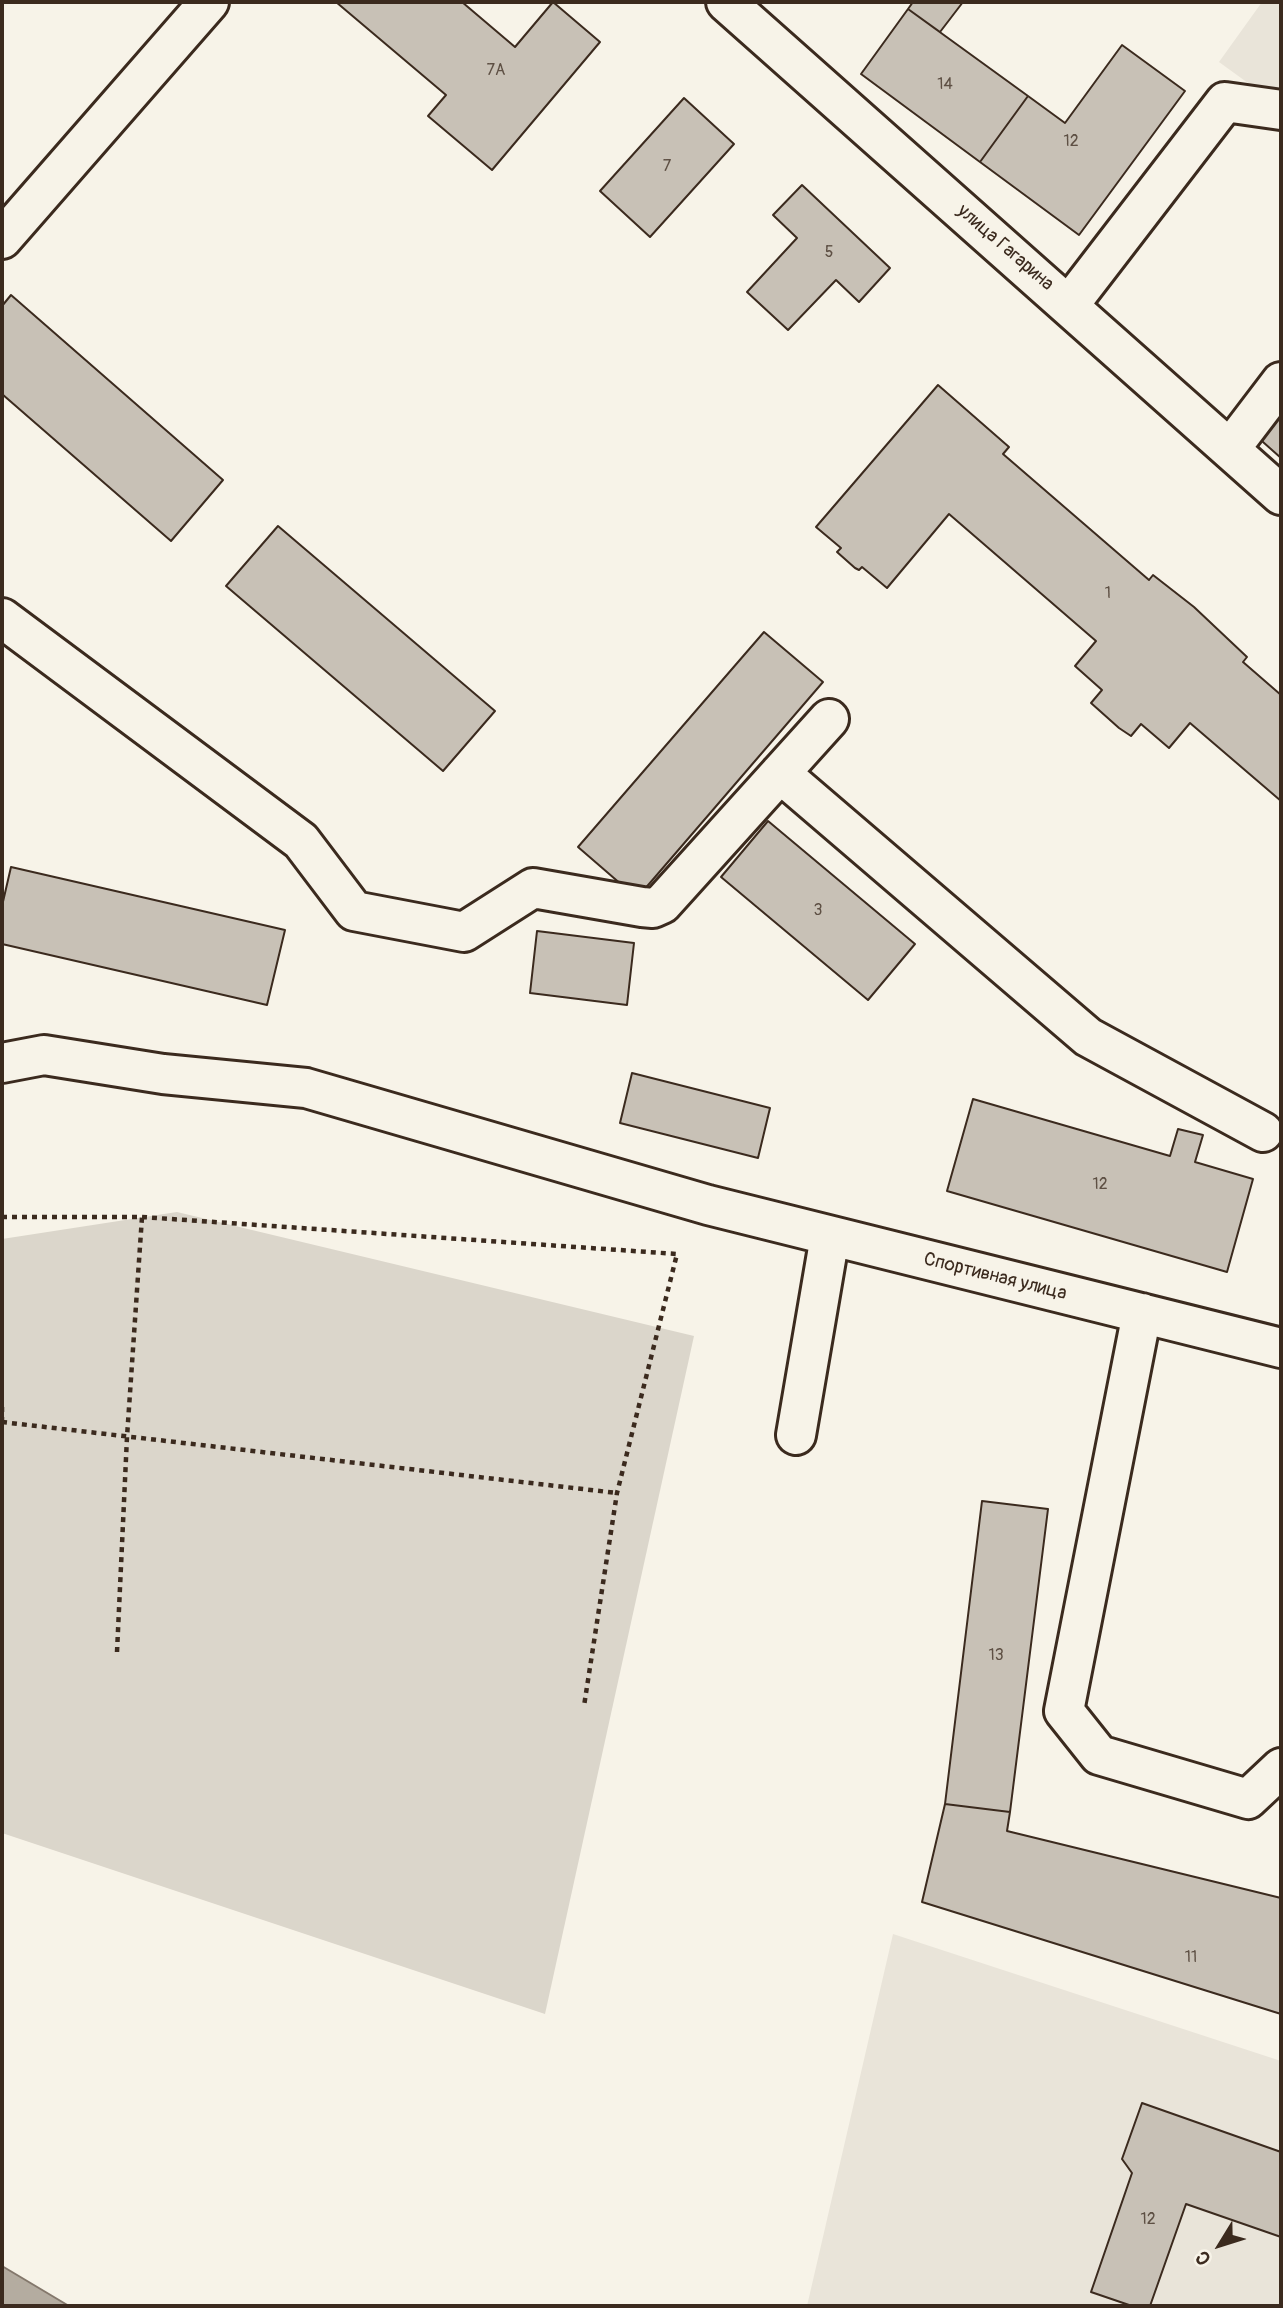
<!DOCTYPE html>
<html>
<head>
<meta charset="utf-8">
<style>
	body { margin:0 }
	#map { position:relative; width:1283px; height:2308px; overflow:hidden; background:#f7f3e8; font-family:Pangolin,sans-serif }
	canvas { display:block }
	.frame { position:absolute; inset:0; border:4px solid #3b2a1e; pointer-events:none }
	.north { position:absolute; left:1185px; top:2210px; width:70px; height:70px; -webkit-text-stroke:5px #f7f3e8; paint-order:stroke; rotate:232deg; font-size:19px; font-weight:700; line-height:28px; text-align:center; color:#3b2a1e }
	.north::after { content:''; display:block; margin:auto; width:24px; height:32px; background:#3b2a1e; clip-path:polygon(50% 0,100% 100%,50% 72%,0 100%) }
</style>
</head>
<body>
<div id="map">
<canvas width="1283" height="2308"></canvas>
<div class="frame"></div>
<div class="north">С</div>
</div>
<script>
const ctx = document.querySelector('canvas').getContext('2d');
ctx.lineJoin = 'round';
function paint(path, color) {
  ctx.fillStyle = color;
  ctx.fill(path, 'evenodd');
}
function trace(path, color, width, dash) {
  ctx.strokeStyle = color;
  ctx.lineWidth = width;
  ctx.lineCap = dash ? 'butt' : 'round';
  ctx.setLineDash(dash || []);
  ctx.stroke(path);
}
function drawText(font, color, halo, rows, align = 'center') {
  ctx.font = font + ' Pangolin,sans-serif';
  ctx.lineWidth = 6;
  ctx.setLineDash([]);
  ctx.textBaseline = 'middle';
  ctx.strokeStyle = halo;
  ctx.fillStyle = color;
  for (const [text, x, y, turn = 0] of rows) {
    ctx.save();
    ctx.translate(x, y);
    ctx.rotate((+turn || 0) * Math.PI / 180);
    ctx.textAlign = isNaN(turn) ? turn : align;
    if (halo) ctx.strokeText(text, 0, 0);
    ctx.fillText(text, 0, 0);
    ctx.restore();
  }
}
paint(new Path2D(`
	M1262 2H1281V107L1219 62Z
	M893 1934 1281 2061V2306H807Z`), '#e9e4d9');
paint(new Path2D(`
	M177 1212 694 1336 545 2014 2 1833V1239Z`), '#dbd6cb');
const water = new Path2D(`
	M2 2266 69 2306H2Z`);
paint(water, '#b4aca0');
trace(water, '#84786c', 2);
const building = new Path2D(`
	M336 2H462L515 47 553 2 600 42 492 170 428 116 446 95Z
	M913 2H963L940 32 908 9Z
	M908 9 1028 96 980 162 861 74Z
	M1122 45 1185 91 1079 235 980 162 1028 96 1065 123Z
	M684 98 734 144 650 237 600 191Z
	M802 185 890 268 859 302 836 280 788 330 747 292 797 238 773 215Z
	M11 295 223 480 171 541 2 394V306Z
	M938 385 1009 447 1003 454 1149 580 1153 575 1194 607 1247 657 1243 662 1281 695V801L1190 723 1169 748 1141 724 1131 736 1119 728 1091 703 1102 690 1075 666 1096 641 949 514 887 588 862 567 859 570 855 568 837 552 841 548 816 527Z
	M1281 399V458L1254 434Z
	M278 526 495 711 443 771 226 586Z
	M764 632 823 682 637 898 578 847Z
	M768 821 915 944 868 1000 721 877Z
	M11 867 285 930 267 1005 2 944V906Z
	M537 931 634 943 627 1005 530 993Z
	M632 1073 770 1108 758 1158 620 1123Z
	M973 1099 1170 1156 1178 1129 1203 1135 1195 1162 1253 1179 1227 1272 947 1191Z
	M982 1501 1048 1509 1010 1812 945 1804Z
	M945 1804 1010 1812 1007 1831 1281 1898V2014L922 1902Z
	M1142 2103 1281 2152V2237L1186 2204 1150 2306H1132L1091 2292 1132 2173 1122 2159Z`);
paint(building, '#c8c1b6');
trace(building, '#3b2a1e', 2);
const minor = new Path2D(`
	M726 2 1281 495
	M2 239 209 2
	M1069 305 1225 102 1281 110
	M1230 449 1281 382
	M2 618 301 841 354 911 464 932 533 888 642 907 653 908 662 904 829 719
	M780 773 1088 1037 1263 1132
	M2 1063 44 1055 163 1074 306 1088 708 1205 1281 1348
	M1142 1313 1064 1711 1099 1755 1248 1799 1281 1768
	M796 1435 830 1236`);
trace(minor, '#3b2a1e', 44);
trace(new Path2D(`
	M2 1217H142L677 1254 617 1493 584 1706
	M2 1407V1424
	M2 1422 617 1493
	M117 1652 127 1437 142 1217`), '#3b2a1e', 4.5, [5, 5]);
trace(minor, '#f7f3e8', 38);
drawText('16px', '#5e5044', null, [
	["7А",496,71],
	["14",945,85],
	["12",1071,142],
	["7",667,167],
	["5",829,253],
	["1",1108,594],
	["3",818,911],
	["12",1100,1185],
	["13",996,1656],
	["11",1191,1958],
	["12",1148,2220]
]);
drawText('19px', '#3b2a1e', '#f7f3e8', [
	["улица Гагарина",1005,248,41],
	["Спортивная улица",995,1277,14]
]);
</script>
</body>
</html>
